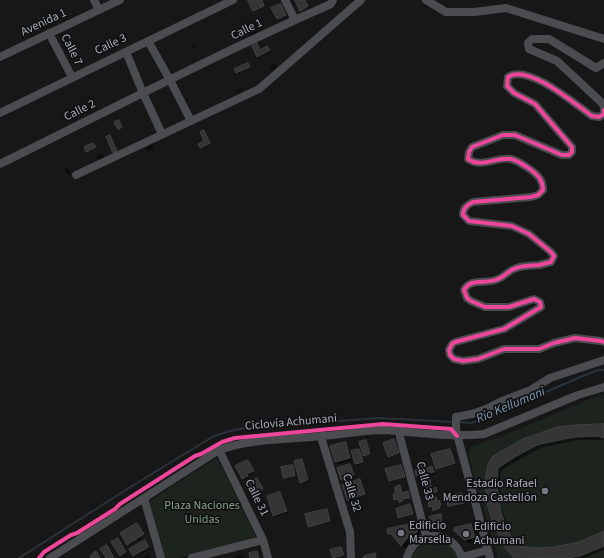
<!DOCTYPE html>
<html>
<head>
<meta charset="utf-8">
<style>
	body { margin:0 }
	canvas { display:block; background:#171717 }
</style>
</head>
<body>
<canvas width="604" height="558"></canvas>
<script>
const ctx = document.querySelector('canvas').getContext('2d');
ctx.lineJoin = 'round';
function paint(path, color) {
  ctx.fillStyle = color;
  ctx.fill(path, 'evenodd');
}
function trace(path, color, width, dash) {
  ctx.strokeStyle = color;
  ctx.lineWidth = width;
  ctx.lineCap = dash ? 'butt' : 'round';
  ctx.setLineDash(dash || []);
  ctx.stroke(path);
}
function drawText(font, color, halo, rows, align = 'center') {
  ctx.font = font + ' "Source Sans 3",sans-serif';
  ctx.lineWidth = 3.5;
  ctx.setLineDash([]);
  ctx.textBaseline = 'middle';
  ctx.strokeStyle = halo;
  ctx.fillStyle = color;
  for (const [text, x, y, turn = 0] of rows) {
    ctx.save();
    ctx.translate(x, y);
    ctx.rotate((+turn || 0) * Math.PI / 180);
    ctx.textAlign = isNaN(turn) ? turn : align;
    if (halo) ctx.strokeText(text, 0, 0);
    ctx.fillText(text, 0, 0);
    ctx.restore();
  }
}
paint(new Path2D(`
	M604 395V558H498L469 458 468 454 471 447 505 435 592 398Z
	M215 459 218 460 255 534 253 540 179 558H165L150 503 151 500Z
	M433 540C446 542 453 546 458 558H412C415 547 423 542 433 540Z`), '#1d241e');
paint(new Path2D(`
	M256 30 257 33 252 36 250 33Z
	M195 44V46L192 48 191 45Z
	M269 48 270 52 259 57 258 56 260 51Z
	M275 63 277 67 272 71 270 67Z
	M249 65 250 68 238 74 236 69Z
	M242 88 243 90 238 93 236 90Z
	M187 98 189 101 186 102 185 99Z
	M152 145 154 148 148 151 146 148Z
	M102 154 104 158 99 160 97 157Z
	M67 167 71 174 68 175 65 168Z
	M604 426V440H579L540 448 505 468 501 472 500 478V499L504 516 515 543 519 547 536 549 554 548 579 543 604 532V550L585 558H515L505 546 494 523V457Z
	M394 440 400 454 390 458 389 456Z
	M366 441 371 455 365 456 363 455Z
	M345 443 347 445 352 461 338 464 336 462Z
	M359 450 364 463 357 465 356 464Z
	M450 450 455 464 438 469 437 468Z
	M302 460 309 482 303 484 301 482Z
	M249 462 254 472 248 476 249 478 244 480 237 467Z
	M350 465 355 476 343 480 342 479Z
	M426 465 429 468H432L436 474 429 476 432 484 430 485 427 481H424L422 477 420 478 417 476 416 471Z
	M293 466 296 477 286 479 282 468Z
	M401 466 405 478 391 482 387 470Z
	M360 480 366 495 350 500 348 499Z
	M258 481 263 490 253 495 251 494Z
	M431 486 433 489 436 488 437 490 438 493 433 494 434 499H437L441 506 439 507 440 510 435 511 433 508 430 507 432 499 429 495 427 494Z
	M400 487 403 493 408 492 409 494 410 499 404 500V502L401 503 400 500 396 501 395 500Z
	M280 493 282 495 288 513 276 517 274 515Z
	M410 505 414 515 401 519 397 509Z
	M327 510 331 522 310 527 309 526Z
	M441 515 443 525 441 528H434L432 527Z
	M136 524 144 536 130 545 128 544Z
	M414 524 422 531 424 540 409 552 389 534Z
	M470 525 474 528 477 541 469 543 459 534Z
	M119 541 127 553 122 557 120 555Z
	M146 543 150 549 135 557 130 549Z
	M341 548 345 556 334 558 331 551Z
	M148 554 151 558H141Z
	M243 554 245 558H235V557Z`), '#0007');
trace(new Path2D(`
	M458 422 471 423 484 419 585 375 598 370H604
	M19 558 132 486 214 436 230 431 245 428 379 418 454 422`), '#2a3239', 2);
const building = new Path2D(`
	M248 0H262L264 6 253 11Z
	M295 0H305L308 6 300 11Z
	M281 4 286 15 277 19 271 8Z
	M257 43 260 50 267 46 270 50 257 57 252 46Z
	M248 63 250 67 236 73 234 69Z
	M119 120 122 127 118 130 114 122Z
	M204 130 210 143 200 148 198 144 204 141 200 132Z
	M110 135 117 151 113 153 106 137Z
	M93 143 96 147 86 152 84 147Z
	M604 424V438L597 436 575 437 550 442 537 445 513 458 498 468 497 485 501 512 505 524 512 538 519 546 536 548 554 547 579 542 604 531V546L580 556 568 558 513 557 504 547 493 523 487 503 485 480 488 464 493 456 523 439 557 427 575 425Z
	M394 439 399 453 388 457 383 443Z
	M366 440 370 454 363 456 359 442Z
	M346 442 350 458 335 462 330 446Z
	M359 449 363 462 355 464 351 451Z
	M450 449 455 463 436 469 431 454Z
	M302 459 308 480 300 483 294 461Z
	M248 460 254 471 247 474 248 476 242 479 235 466Z
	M350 464 354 475 341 480 337 468Z
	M426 464 427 468 432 466 434 472 416 476 415 470 419 469 418 466Z
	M293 465 295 476 283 478 281 467Z
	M401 465 405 477 389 481 385 469Z
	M429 474 431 483 427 484 426 480 422 481 421 477Z
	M257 478 263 489 251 495 245 484Z
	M360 479 365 494 347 500 342 485Z
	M400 485 402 493 408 491 410 498 403 499V501L399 502 398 499 394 500 393 494 395 493V487Z
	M431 485 432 489 436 487 437 492 432 493 433 496 429 497 428 494H426L424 490 427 489 426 487Z
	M280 492 287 511 273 516 267 496Z
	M462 493 464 503 448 506 446 496Z
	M436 497 437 501 439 500 441 505 439 506 440 508 433 511 432 506 429 507 428 503 430 502 429 499Z
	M410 504 413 514 398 518 396 509Z
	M327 509 330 521 308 527 305 514Z
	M441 514 442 524 439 527H431L429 517Z
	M137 523 144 534 127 545 120 533Z
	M415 523 417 532 410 535 401 546 391 534H388L387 529Z
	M471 524 475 537 465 540 454 531V528Z
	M118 538 126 552 120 556 111 542Z
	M145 540 149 547 133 556 129 549Z
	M107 545 114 558H106L100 549Z
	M341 547 344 555 333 558 330 550Z
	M96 551 100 558H91L90 556Z
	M257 551 259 558H250L249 553Z
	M375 553 376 558H362L364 556Z`);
paint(building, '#353536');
trace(building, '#3f4043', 1);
trace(new Path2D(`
	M94 0 99 10
	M285 0 295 20
	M426 0 446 12H474L506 8 604 39
	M49 33 72 77
	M148 41 170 80 191 121
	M126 52 143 93 162 134
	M0 57 120 0
	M604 63 596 68 549 39H532L528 43 529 49 557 61 601 102 604 106
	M604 110V114L599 117 592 116C576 105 528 63 508 77L507 86 514 93 535 104 572 147V152L569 155H562L515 135H503L472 147 469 152 468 159C482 169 497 156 511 159 519 161 525 166 531 170 539 176 543 181 543 190L538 195 531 197 473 202C467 205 463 208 463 215L469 221 512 226 529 234 551 252 554 256 551 262C547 263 543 264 539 265 530 266 522 265 514 269 508 271 504 277 498 279 486 285 471 277 464 290L467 298 471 301 485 307H509L534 299 540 302 541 307 504 329 455 342 452 344 449 350 450 355 454 359 463 361 478 359 504 349H539L554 343 575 338 601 341 604 342
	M0 113 233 0
	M0 164C110 110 219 53 331 4L333 0
	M76 175 259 89 361 0
	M401 431 400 437 426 536
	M321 437 350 532 351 558
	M219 450 263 540 268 558
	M144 498 161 558
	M462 557 488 550
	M50 558 219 450C252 438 287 440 322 436 342 435 363 430 383 430 416 432 450 438 484 434L578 395 604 387
	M192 558 263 540
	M407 558C415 528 453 529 462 558
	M490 558 459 442 456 429V417L472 414 486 409 502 401 531 390 550 378 604 360`), '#4b4c50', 8);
trace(new Path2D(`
	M604 110V114L599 117 592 116C576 105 528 63 508 77L507 86 514 93 535 104 572 147V152L569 155H562L515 135H503L472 147 469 152 468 159C482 169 497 156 511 159 519 161 525 166 531 170 539 176 543 181 543 190L538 195 531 197 473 202C467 205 463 208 463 215L469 221 512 226 529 234 551 252 554 256 551 262C547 263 543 264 539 265 530 266 522 265 514 269 508 271 504 277 498 279 486 285 471 277 464 290L467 298 471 301 485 307H509L534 299 540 302 541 307 504 329 455 342 452 344 449 350 450 355 454 359 463 361 478 359 504 349H539L554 343 575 338 601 341 604 342
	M39 558 44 552 71 535 77 533 115 509 120 504 195 456 201 454 222 442 235 438 383 424 451 429 457 436`), '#ed469a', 4);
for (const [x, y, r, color] of [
	[545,491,4,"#757880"],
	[401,533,4,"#757880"],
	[466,534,4,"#757880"]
]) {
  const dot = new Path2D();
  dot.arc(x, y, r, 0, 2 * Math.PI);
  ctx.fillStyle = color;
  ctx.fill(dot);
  trace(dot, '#111113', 1.5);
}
drawText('12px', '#a8adb8', '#111113', [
	["Avenida 1",44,23,-25],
	["Calle 1",247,30,-26],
	["Calle 3",111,45,-25],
	["Calle 7",71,50,63],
	["Calle 2",80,111,-26],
	["Ciclovía Achumani",291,423,-5],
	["Calle 33",424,481,75],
	["Calle 32",351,493,73],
	["Calle 31",256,498,64]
]);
drawText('12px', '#a8adb8', '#111113', [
	["Estadio Rafael",537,484,"right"],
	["Mendoza Castellón",537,498,"right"],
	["Edificio",409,526],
	["Marsella",409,540],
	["Edificio",474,527],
	["Achumani",474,541]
], 'left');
drawText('12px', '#7fa381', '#111113', [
	["Plaza Naciones",202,506],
	["Unidas",202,520]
]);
drawText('italic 13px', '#7f9bb3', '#111113', [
	["Río Kellumani",511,406,-23]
]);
</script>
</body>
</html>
